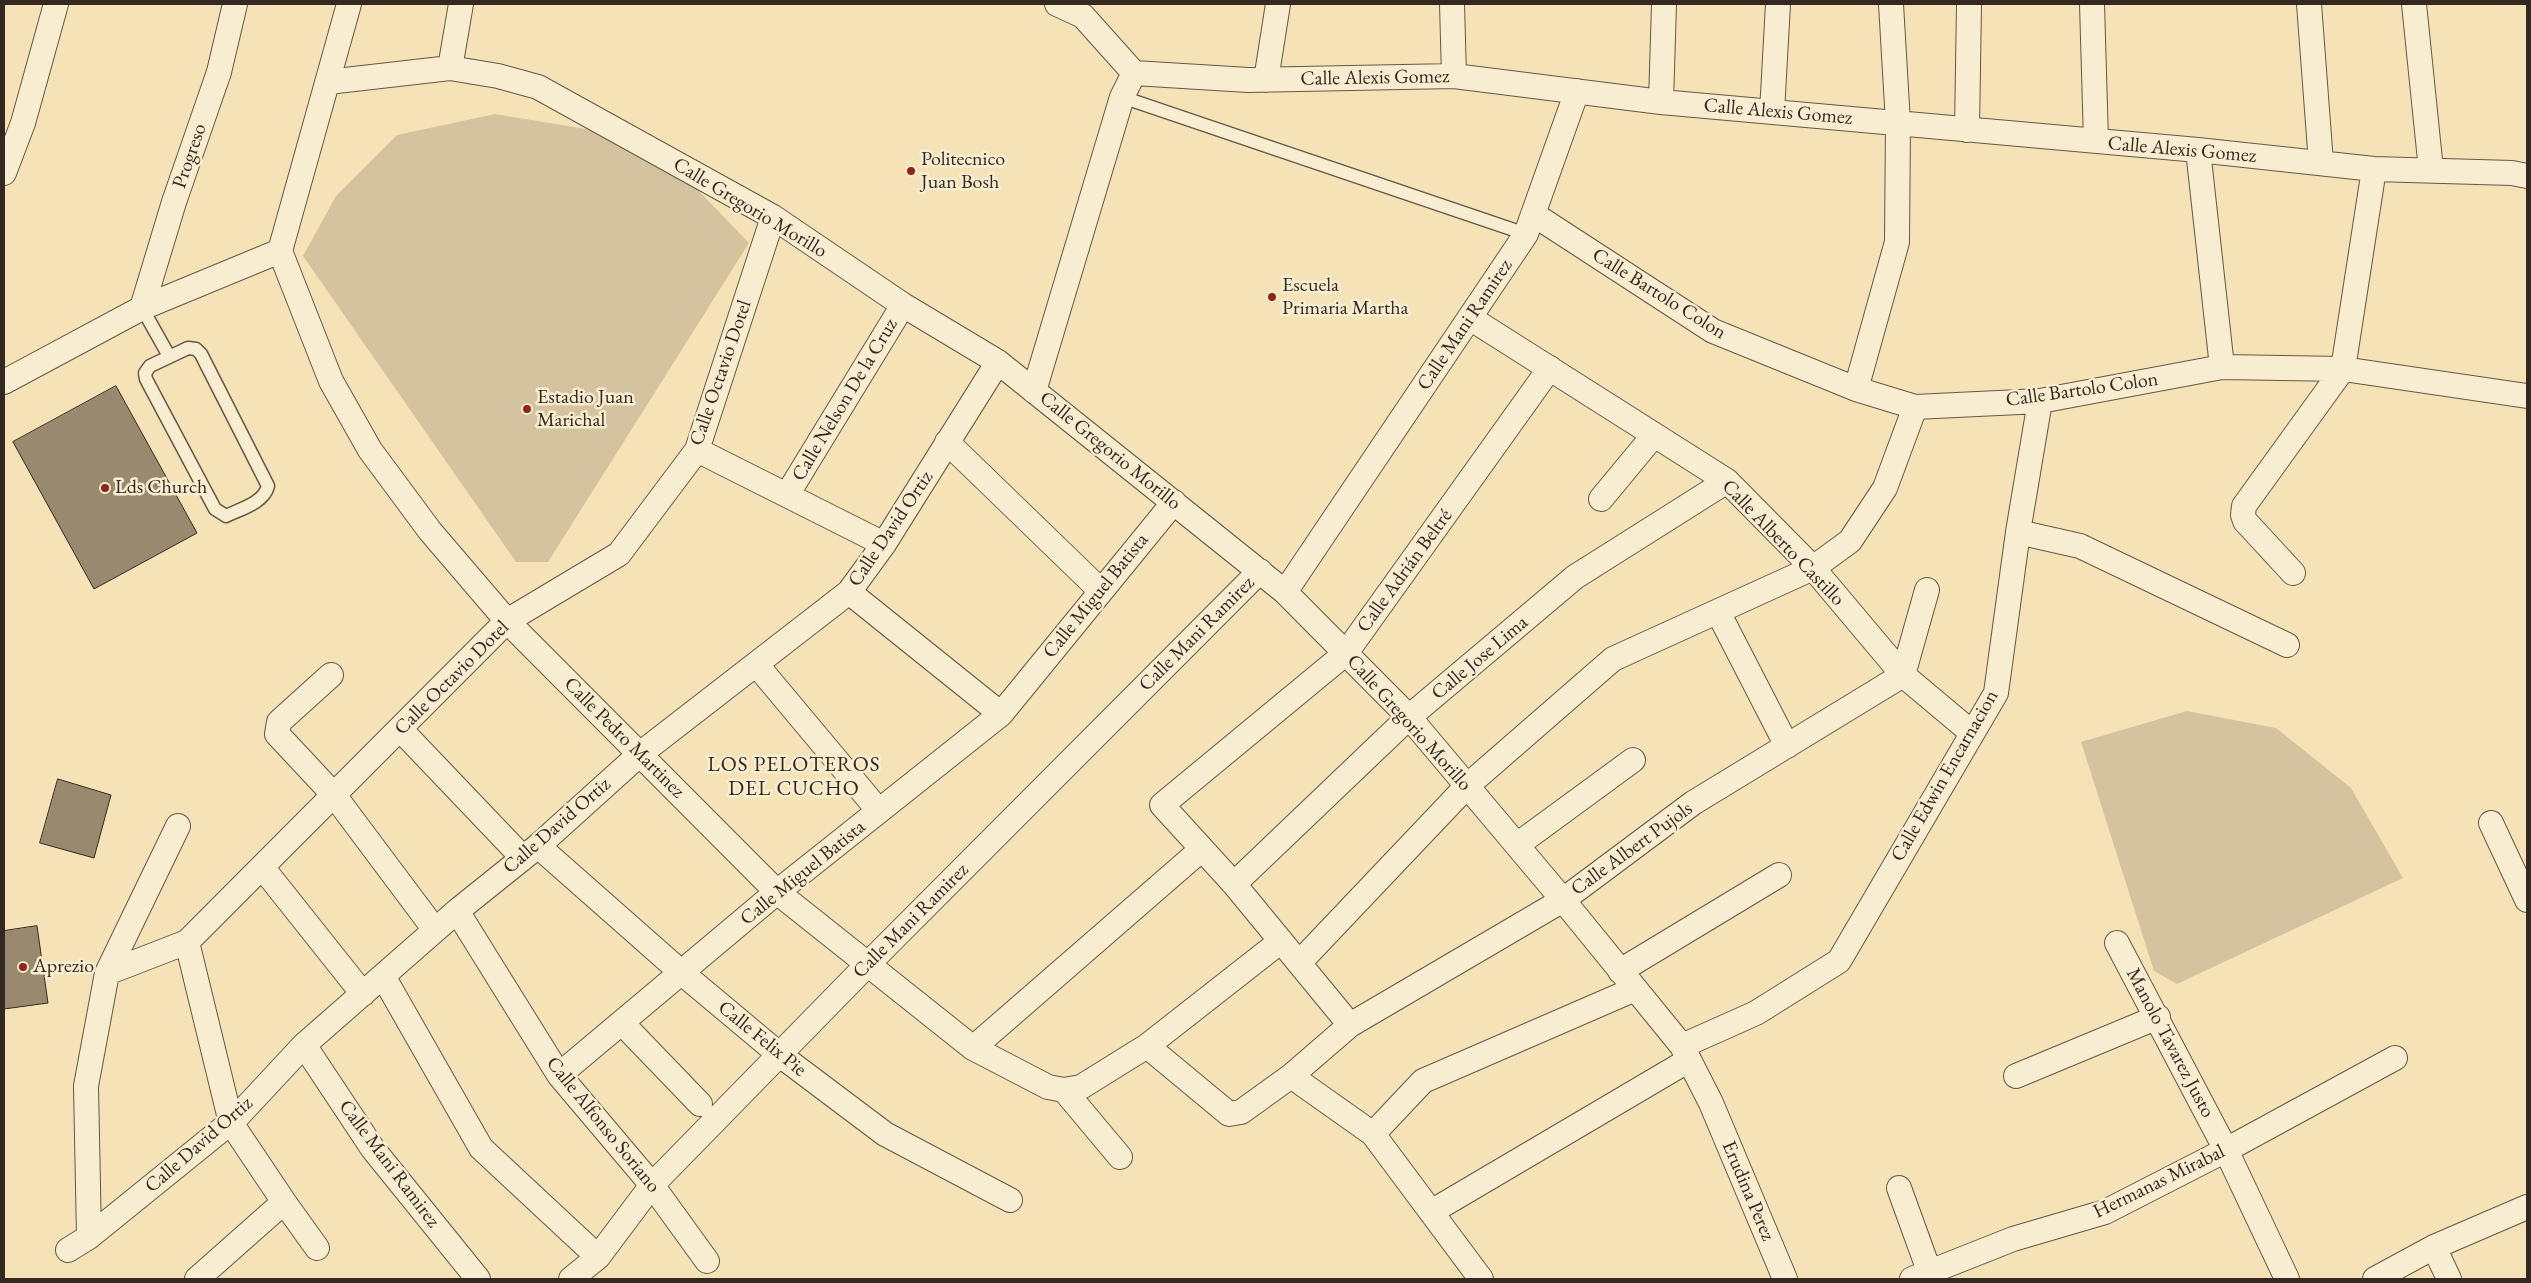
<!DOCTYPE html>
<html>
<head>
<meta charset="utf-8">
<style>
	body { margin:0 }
	#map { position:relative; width:2531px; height:1283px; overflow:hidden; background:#f5e3b7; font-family:"EB Garamond",serif }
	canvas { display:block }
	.frame { position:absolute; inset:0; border:5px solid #352821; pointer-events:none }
</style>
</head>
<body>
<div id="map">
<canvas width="2531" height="1283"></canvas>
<div class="frame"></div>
</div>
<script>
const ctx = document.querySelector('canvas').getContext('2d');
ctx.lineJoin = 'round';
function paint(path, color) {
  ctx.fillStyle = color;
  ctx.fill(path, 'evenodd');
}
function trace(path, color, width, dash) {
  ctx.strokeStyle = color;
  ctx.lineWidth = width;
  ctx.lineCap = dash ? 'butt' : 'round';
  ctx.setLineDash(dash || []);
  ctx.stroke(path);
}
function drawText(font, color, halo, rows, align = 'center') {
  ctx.font = font + ' "EB Garamond",serif';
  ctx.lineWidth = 5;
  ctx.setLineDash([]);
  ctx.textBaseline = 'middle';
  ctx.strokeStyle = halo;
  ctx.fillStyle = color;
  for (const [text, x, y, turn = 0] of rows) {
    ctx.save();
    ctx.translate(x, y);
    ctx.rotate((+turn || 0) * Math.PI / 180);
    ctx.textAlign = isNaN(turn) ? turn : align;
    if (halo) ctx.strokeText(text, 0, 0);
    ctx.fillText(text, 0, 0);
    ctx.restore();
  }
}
paint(new Path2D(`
	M495 114 604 132 695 187 749 243 548 562H516L303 256 336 196 397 135Z
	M2187 711 2276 728 2351 788 2403 878 2177 984 2154 971 2081 742Z`), '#d4c39e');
const building = new Path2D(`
	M116 386 197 533 94 589 13 442Z
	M58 779 111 795 94 858 40 843Z
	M37 926 48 1003 4 1009V931Z`);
paint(building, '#99896f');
trace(building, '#352821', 1);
const service = new Path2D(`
	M1122 97 1526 234
	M142 308 169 356
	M188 348 196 349 201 354 268 486C264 503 240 509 226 516L215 509 146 379 145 373 150 366Z`);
const minor = new Path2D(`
	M1057 4 1083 16 1134 73 1248 80 1454 76 1661 102 2198 150 2374 169 2512 173 2527 176
	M1452 4 1454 76
	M2092 4 2096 141
	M2309 4 2321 163
	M2414 4 2431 170
	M450 68 461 4
	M1266 80 1278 4
	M328 82 450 68 498 76 538 87 773 217 903 305 998 362 1285 592 1409 717 1563 900 1682 1046 1711 1103 1785 1279
	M1661 102 1664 4
	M1772 112 1778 4
	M1967 130 1969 4
	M2198 150 2222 367
	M4 173 23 123 56 4
	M1533 214 1713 331 1856 389 1915 407 2040 401 2222 367 2343 369 2527 396
	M280 251 331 381 370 450 430 531 507 621 777 892 973 1048 1048 1087 1064 1090 1081 1087 1147 1046 1281 941
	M280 251 349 4
	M142 308 174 202 219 72 235 4
	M1470 318 1727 481 1813 568 1903 675 1971 732
	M4 382 142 308 280 251
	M1856 389 1897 242 1898 123 1891 4
	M1034 391 1122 97 1134 73
	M947 442 1100 590
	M697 450 884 544
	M787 495 903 305
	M1601 499 1654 435
	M2018 532 2080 546 2287 645
	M2293 573 2245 521 2243 515 2244 506 2343 369 2374 169
	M849 592 1001 714
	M1285 592 1526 234 1577 91
	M1718 612 1787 746
	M756 664 879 811
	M331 675 279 722 277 734 334 795 435 930
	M400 729 523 858
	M2491 823 2527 900
	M1517 845 1633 760
	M538 846 682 973 780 1055 885 1134 1010 1200
	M262 867 363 994
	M1234 884 1409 717 1575 577 1727 481
	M457 911 559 1075 652 1185 707 1261
	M187 942 231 1123 284 1202 317 1248
	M2117 943 2226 1150 2287 1279
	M1299 963 1467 786 1613 659 1813 568 1850 541 1885 488 1915 407
	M1620 971 1779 875
	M107 973 187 942 507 621 619 554 697 450 773 217
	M383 976 481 1148 598 1257
	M622 1023 700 1104
	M1350 1025 1234 884 1162 805 1346 653 1550 368
	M304 1045 373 1149 478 1279
	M1147 1046 1229 1114 1241 1112 1291 1076 1373 1134 1481 1279
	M1682 1046 1756 1013 1839 961 1996 693 2018 532 2040 401
	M973 1048 1202 849
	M559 1075 777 892 1001 714 1174 502
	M1291 1076 1350 1025 1563 900 1693 803 1903 675 1927 590
	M2016 1076 2158 1017
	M1064 1090 1120 1157
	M1373 1134 1423 1081 1635 989
	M1899 1188 1932 1279
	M1431 1212 1689 1060
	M89 1237 86 1086 107 973 178 826
	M2434 1247 2449 1279
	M68 1250 89 1237 236 1118 304 1045 457 911 538 846 640 754 849 592 884 544 998 362
	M197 1279 284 1202
	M571 1279 598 1257 652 1185 867 965 1260 571
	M1912 1279 2013 1239 2105 1212 2226 1150 2395 1058
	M2375 1279 2434 1247 2527 1207`);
trace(service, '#655746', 15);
trace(minor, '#655746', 26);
trace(service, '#f8edd0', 12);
trace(minor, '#f8edd0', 24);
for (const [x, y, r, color] of [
	[911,171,5,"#8f2418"],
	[1272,297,5,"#8f2418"],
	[527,409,5,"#8f2418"],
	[105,488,5,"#8f2418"],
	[23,967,5,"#8f2418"]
]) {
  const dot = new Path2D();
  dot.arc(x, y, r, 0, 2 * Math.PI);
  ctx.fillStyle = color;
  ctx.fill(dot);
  trace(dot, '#f8edd0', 2);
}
drawText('20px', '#352821', '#f8edd0', [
	["Calle Alexis Gomez",1375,78,-1],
	["Calle Alexis Gomez",1778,112,5],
	["Calle Alexis Gomez",2182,150,5],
	["Progreso",190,156,-71],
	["Calle Gregorio Morillo",750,208,31],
	["Calle Bartolo Colon",1659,294,32],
	["Calle Mani Ramirez",1465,325,-56],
	["Calle Octavio Dotel",721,373,-71],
	["Calle Bartolo Colon",2082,390,-8],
	["Calle Nelson De la Cruz",845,400,-59],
	["Calle Gregorio Morillo",1110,451,39],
	["Calle David Ortiz",891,529,-56],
	["Calle Alberto Castillo",1783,543,46],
	["Calle Adrián Beltré",1405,571,-54],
	["Calle Miguel Batista",1096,596,-51],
	["Calle Mani Ramirez",1197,634,-45],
	["Calle Jose Lima",1480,658,-40],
	["Calle Octavio Dotel",452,678,-45],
	["Calle Gregorio Morillo",1409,723,48],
	["Calle Pedro Martinez",624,738,45],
	["Calle Edwin Encarnacion",1945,776,-60],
	["Calle David Ortiz",557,826,-41],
	["Calle Albert Pujols",1632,849,-36],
	["Calle Miguel Batista",803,873,-39],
	["Calle Mani Ramirez",911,921,-45],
	["Calle Felix Pie",762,1039,39],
	["Manolo Tavarez Justo",2170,1043,62],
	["Calle Alfonso Soriano",603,1125,51],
	["Calle David Ortiz",199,1145,-41],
	["Calle Mani Ramirez",389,1164,53],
	["Hermanas Mirabal",2159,1182,-26],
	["Erudina Perez",1748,1191,67]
]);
drawText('20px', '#352821', '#f8edd0', [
	["Politecnico",921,160],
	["Juan Bosh",921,183],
	["Escuela",1282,286],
	["Primaria Martha",1282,309],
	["Estadio Juan",537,398],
	["Marichal",537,421],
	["Lds Church",115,488],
	["Aprezio",33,967]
], 'left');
ctx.letterSpacing = '1px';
drawText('21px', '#352821', '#f8edd0', [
	["LOS PELOTEROS",794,765],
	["DEL CUCHO",794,789]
]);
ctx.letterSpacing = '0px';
</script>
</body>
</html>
